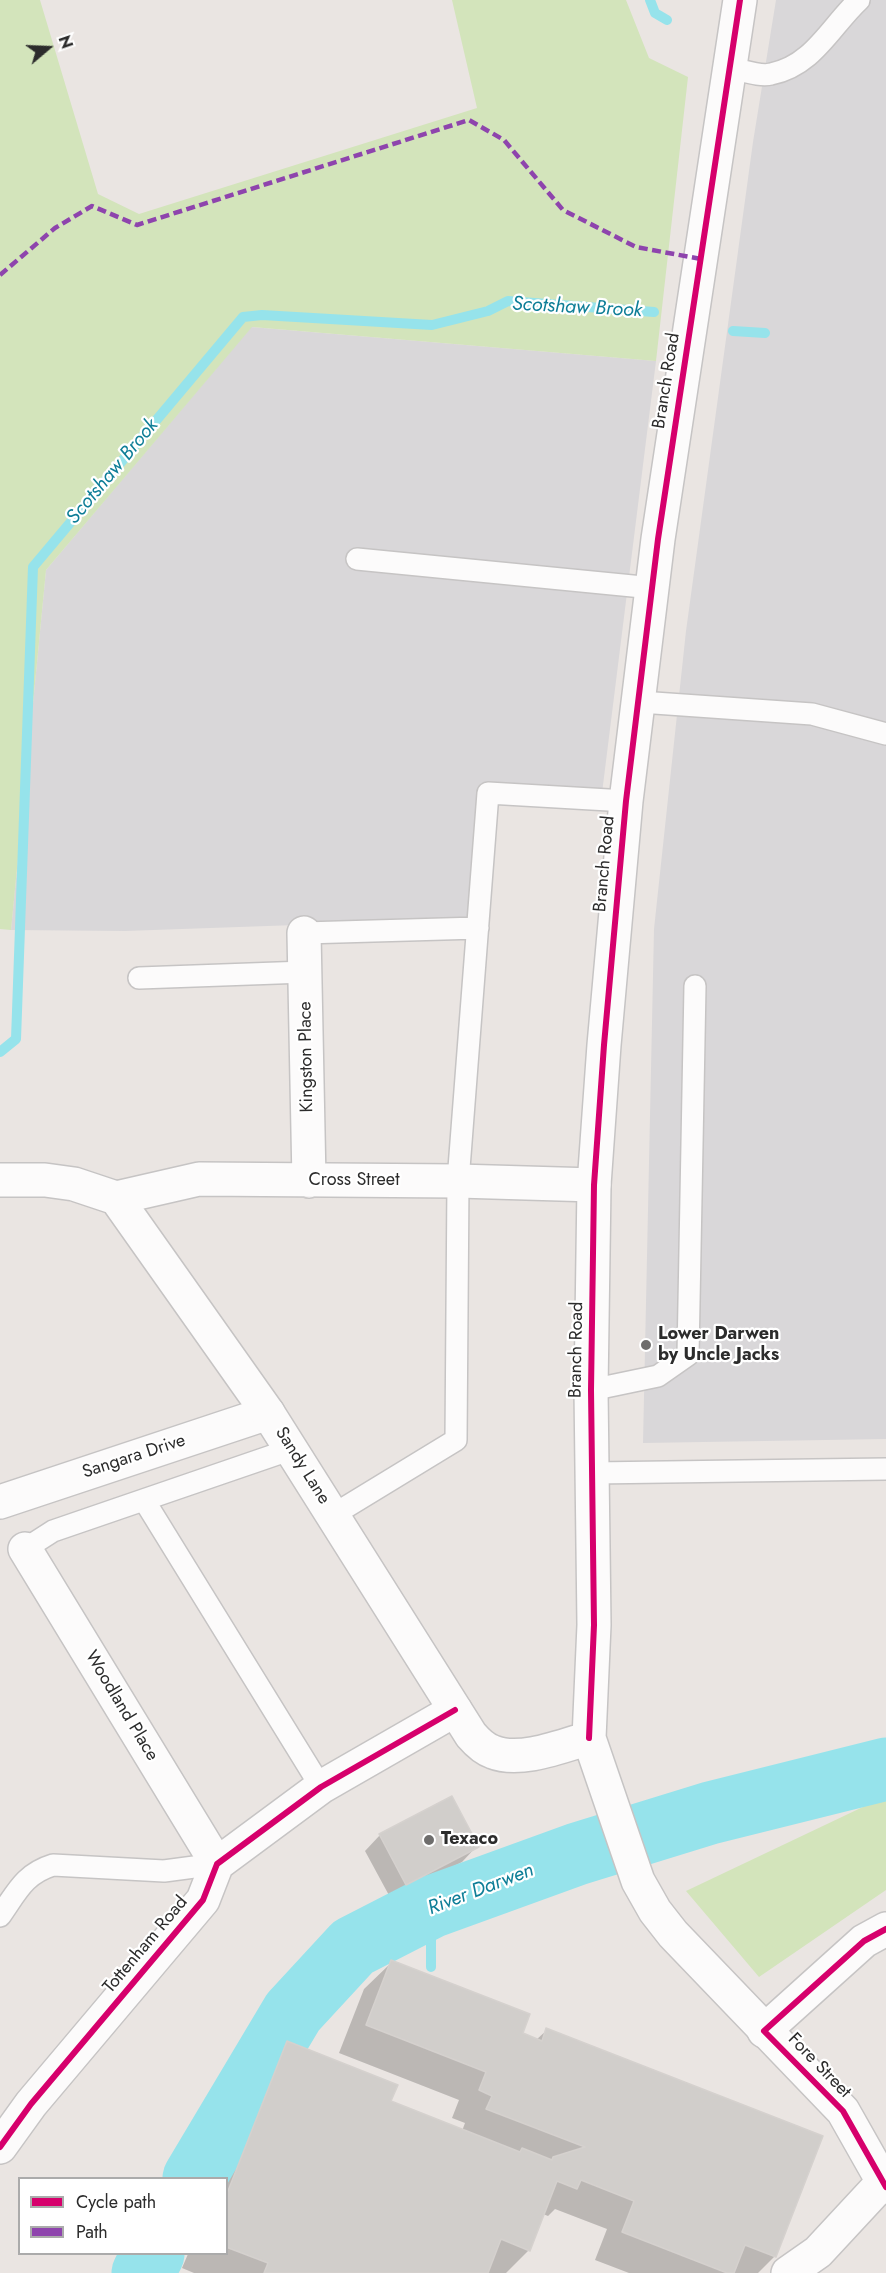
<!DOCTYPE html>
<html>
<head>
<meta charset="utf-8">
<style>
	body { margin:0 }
	#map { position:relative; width:886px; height:2273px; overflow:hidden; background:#eae5e2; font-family:Jost,sans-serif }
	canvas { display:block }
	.legend { position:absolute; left:18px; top:2177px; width:210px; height:78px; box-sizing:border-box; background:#fff; border:2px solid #ababab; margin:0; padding:8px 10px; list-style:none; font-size:18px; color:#2c2c2c }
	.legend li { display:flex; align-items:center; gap:12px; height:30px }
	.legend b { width:30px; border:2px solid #ababab }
	.north { position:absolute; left:18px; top:18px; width:60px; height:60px; -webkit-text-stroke:4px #fff; paint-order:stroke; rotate:71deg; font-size:16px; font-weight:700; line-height:24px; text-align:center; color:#2c2c2c }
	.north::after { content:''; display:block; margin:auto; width:21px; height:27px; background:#2c2c2c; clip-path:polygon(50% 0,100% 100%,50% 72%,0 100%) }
</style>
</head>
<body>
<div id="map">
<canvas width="886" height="2273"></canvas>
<ul class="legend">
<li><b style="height:8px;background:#d6006c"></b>Cycle path</li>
<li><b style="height:8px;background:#8e44ad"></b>Path</li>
</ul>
<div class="north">N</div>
</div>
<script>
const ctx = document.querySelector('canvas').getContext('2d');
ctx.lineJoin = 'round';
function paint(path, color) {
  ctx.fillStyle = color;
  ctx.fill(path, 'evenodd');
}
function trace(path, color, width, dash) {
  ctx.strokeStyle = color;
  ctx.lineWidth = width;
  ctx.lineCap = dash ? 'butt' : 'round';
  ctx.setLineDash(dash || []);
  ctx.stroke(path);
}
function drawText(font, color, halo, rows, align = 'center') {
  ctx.font = font + ' Jost,sans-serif';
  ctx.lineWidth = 4.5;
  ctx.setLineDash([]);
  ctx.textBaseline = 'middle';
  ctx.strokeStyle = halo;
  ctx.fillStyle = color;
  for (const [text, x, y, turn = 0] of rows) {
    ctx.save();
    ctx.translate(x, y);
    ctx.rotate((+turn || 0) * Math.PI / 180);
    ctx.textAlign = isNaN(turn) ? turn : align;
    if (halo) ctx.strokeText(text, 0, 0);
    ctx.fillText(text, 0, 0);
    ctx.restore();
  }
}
paint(new Path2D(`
	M776 0H886V1439L643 1443 654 929 686 631 753 142Z
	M251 327 656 361 602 793 481 783 467 919 125 931 11 930 46 570Z`), '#d9d7d9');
paint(new Path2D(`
	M0 0H40L98 194 139 214 477 108 452 0H626L649 58 688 77 656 361 252 327 46 570 11 930 0 929Z
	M886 1796V1890L759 1977 686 1891Z`), '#d3e4bb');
paint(new Path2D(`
	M380 1835 477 1846 462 1862 391 1899 365 1851Z
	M392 1962 521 2034 536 2040 547 2030 775 2256 758 2273H629L595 2260 607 2229 555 2209 548 2216 543 2214 529 2250 506 2273H194L182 2268 188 2254H226V2178H217L259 2071 287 2043 389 2102 462 2131 465 2123 452 2118 459 2100 339 2053 364 1989Z`), '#0003');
trace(new Path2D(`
	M650 0 655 13 667 20
	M733 331 765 333
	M0 1052 16 1039 33 567 243 317 262 315 432 325 488 311 508 301 654 312
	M431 1967V1907`), '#96e3eb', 10);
trace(new Path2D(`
	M194 2178 293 2012 353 1947 431 1907 577 1854 710 1813 886 1769
	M143 2273 153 2254`), '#96e3eb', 63);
const building = new Path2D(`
	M452 1796 479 1847 406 1885 379 1834Z
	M391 1960 530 2014 523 2033 542 2041 546 2028 823 2136 776 2257 745 2245 734 2273H727L622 2232 634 2201 581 2180 577 2189 557 2181 530 2251 501 2239 488 2273H264L268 2263 226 2247V2196L287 2041 398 2085 391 2101 520 2152 522 2148 552 2160 553 2157 585 2147 486 2109 492 2096 479 2090 486 2072 366 2025Z`);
paint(building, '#d1cecb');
trace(building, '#d5d1ce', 1.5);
const lane = new Path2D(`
	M730 68C742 70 760 77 771 74 813 66 831 26 859 0
	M357 559 653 588
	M640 702 812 714 886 734
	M304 933 478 928
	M139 978 305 972
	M591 1390 658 1376 688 1355 695 986
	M593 1473 886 1469
	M144 1500 321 1787
	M333 1515 456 1440 458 1181 488 793 626 801
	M25 1549 53 1531 292 1449
	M0 1916C17 1892 24 1874 53 1865L164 1871 217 1864`);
const street = new Path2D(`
	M304 933 309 1181
	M116 1198 199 1179 458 1181 594 1185
	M0 1502 268 1413
	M25 1549 217 1864
	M764 2031 864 1941 886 1929
	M0 2147 31 2104 203 1900 217 1864 321 1787 455 1710
	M788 2273 818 2252 883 2182`);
const secondary = new Path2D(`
	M740 0 658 539 626 801 604 1045 594 1185 591 1390 594 1625 589 1738 638 1881 655 1911 673 1934 843 2111 886 2187
	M0 1180H45L74 1184 116 1198 268 1413 471 1735C477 1742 484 1749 493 1752 520 1763 562 1746 589 1738`);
trace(lane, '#c6c4c4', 24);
trace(street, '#c6c4c4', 36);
trace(secondary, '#c6c4c4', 36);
trace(lane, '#fcfbfb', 21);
trace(street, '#fcfbfb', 33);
trace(secondary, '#fcfbfb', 33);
trace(new Path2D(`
	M0 275 55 228 92 206 137 225 469 120 504 140 563 210 636 247 701 259`), '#8e44ad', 4.5, [9, 4.5]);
trace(new Path2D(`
	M589 1738 594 1625 591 1390 594 1185 604 1045 626 801 658 539 740 0
	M886 1929 864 1941 764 2031 843 2111 886 2187
	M0 2147 31 2104 203 1900 217 1864 321 1787 455 1710`), '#d6006c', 6);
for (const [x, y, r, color] of [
	[646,1345,6,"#6e6d6c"],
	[429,1840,6,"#6e6d6c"]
]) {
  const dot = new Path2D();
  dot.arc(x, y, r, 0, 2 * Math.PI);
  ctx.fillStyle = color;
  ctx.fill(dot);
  trace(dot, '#fff', 2);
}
drawText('18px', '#2c2c2c', '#fff', [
	["Branch Road",667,381,-81],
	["Branch Road",605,864,-85],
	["Kingston Place",307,1057,-91],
	["Cross Street",354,1181],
	["Branch Road",577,1350,-89],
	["Sangara Drive",134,1457,-18],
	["Sandy Lane",302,1466,58],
	["Woodland Place",121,1706,59],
	["Tottenham Road",146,1945,-50],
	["Fore Street",819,2066,46]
]);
drawText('bold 18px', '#2c2c2c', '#fff', [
	["Lower Darwen",658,1335],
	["by Uncle Jacks",658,1356],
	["Texaco",441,1840]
], 'left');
drawText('italic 20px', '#0e7e97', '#fff', [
	["Scotshaw Brook",577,308,3],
	["Scotshaw Brook",113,472,-50],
	["River Darwen",481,1890,-21]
]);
</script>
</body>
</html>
